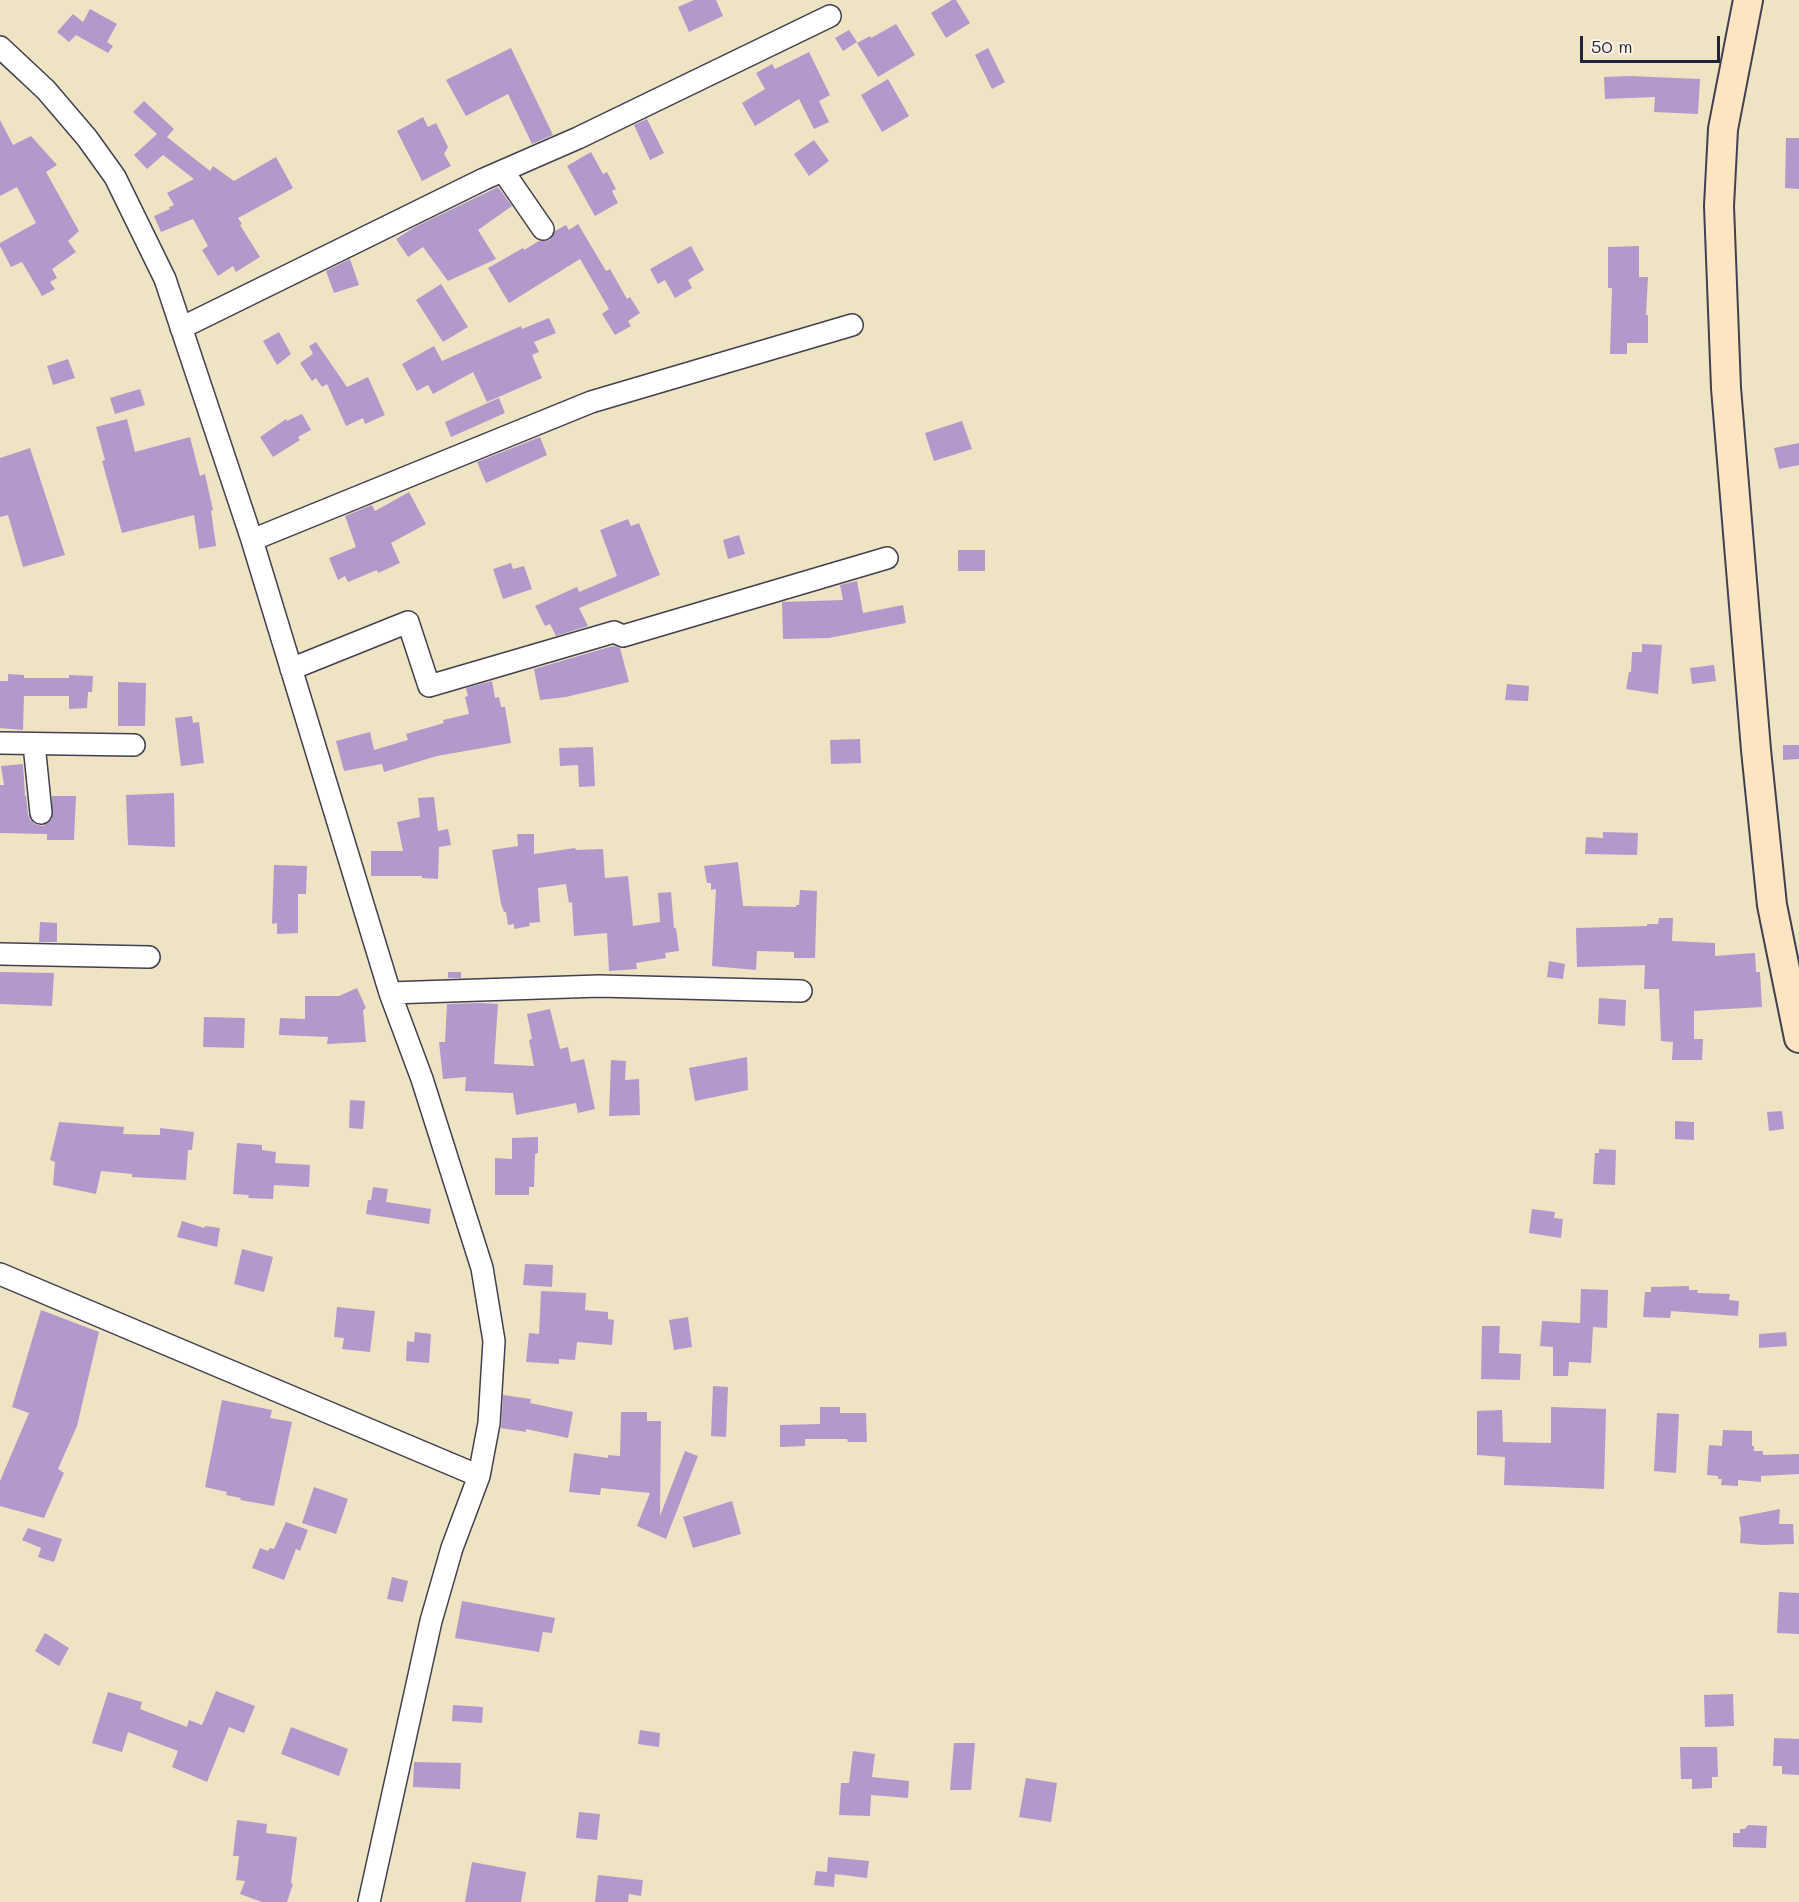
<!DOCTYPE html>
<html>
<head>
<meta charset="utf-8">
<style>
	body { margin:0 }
	#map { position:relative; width:1799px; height:1902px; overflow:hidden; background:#eee4c4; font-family:Mali,sans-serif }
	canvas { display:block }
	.scale { position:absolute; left:1580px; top:36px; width:140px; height:27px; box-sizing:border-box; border:3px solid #22223b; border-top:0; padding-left:8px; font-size:18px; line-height:21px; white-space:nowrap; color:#22223b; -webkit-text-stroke:4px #fcf5e5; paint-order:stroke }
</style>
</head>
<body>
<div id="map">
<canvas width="1799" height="1902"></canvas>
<div class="scale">50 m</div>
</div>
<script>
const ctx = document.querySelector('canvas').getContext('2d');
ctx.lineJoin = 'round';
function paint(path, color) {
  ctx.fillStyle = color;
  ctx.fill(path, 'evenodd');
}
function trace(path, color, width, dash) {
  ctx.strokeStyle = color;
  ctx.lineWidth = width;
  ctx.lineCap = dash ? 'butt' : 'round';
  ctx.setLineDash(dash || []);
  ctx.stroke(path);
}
paint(new Path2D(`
	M694 0H716L723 16 689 32 678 7Z
	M952 0H956L970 23 946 38 931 13Z
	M90 9 117 24 107 42 113 46 108 53 76 35 69 42 57 32 73 14 83 22Z
	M896 24 915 55 878 77 857 43 870 36 871 38Z
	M849 30 857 42 843 51 835 38Z
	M511 48 553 135 532 144 508 94 466 116 446 80Z
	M988 48 1005 82 992 89 975 55Z
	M809 52 830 95 819 101 829 122 814 129 799 99 755 126 742 103 765 89 756 73 772 64 775 69Z
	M1630 76 1700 79 1698 114 1654 112 1655 97 1605 99 1604 77Z
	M888 79 909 116 882 132 861 95Z
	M144 101 174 129 167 137 210 171 213 166 234 181 276 157 293 188 238 218 242 224 240 225 260 257 236 272 233 266 218 276 202 250 208 246 193 219 161 232 154 216 170 209 169 207 174 205 167 193 194 179 163 155 147 169 134 155 157 134 133 112Z
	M423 117 428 127 436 123 448 147 444 154 451 166 422 181 397 131Z
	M647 119 664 153 650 160 634 125Z
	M0 120 13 145 31 136 57 165 46 172 79 231 68 241 76 252 52 269 57 278 50 282 55 289 42 296 22 262 11 267 0 246V243L36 223 17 187 0 196Z
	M1786 138H1799V189L1785 188Z
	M814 140 829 161 809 176 794 154Z
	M591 152 603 174 607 172 616 189 612 191 618 203 595 216 567 166Z
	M498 187 512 206 478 230 496 259 448 281 423 247 408 257 396 239 415 227Z
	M578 224 606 271 610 269 627 299 630 297 640 313 628 321 631 326 615 335 602 314 609 309 580 259 509 303 488 268 523 248 524 250 539 241 550 240 555 231 566 225 569 230Z
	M691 246 704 270 688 280 692 288 675 298 665 280 658 284 650 269Z
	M1639 246V277H1648L1646 315H1648V343H1627V354H1610L1612 288H1608V247Z
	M350 259 359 285 334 293 326 271Z
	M441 284 468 327 443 342 416 300Z
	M549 318 556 333 534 342 539 352 532 355 542 378 487 402 473 372 433 394 428 385 417 391 402 364 434 346 442 361 521 326 522 329Z
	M279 332 291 354 277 365 263 341Z
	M316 342 347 387 368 377 385 415 365 424 363 418 346 426 327 384 322 387 316 378 312 381 300 363 313 354 309 346Z
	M68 359 75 378 53 385 47 366Z
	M140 389 145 405 115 414 110 398Z
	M499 398 505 413 451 437 445 422Z
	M302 414 311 430 298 437 300 440 273 457 260 437 286 419 287 421Z
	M127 419 135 452 190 437 200 476 205 474 213 510 211 511 216 546 199 549 194 515 122 533 102 461 105 460 96 427Z
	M962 421 972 449 934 461 925 433Z
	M540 437 547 455 486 483 477 462Z
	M1799 443V465L1779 469 1774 448Z
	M30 448 65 555 23 567 8 515 0 517V458Z
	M409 492 426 524 391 543 400 563 378 573 377 570 348 582 345 576 338 580 329 558 356 547 345 516 372 505 375 511Z
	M628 519 631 526 639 523 660 575 579 608 588 626 556 636 550 624 545 626 535 606 577 587 579 592 617 576 600 530Z
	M739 535 745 554 728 559 723 540Z
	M958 550H985V571H958Z
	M511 563 513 569 524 566 532 589 503 599 493 569Z
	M857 581 863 613 903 605 906 623 829 638 783 639 782 602 843 600 840 585Z
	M1642 644 1662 645 1658 694 1626 689 1629 672H1631L1632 652H1642Z
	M613 646 620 648 629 682 566 697 540 700 534 669Z
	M1714 665 1716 681 1692 684 1690 668Z
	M8 674 24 675V678H69V675L93 676 92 692H88L87 708 69 709V696H24L23 730 0 728V681H8Z
	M492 681 495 698 499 697 501 707H505L511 743 437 756 384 772 382 764 344 771 336 741 370 732 374 750 408 740 406 734 444 723 443 720 469 714 465 697 468 696 466 688Z
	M118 682 146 683 145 726H118Z
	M1507 684 1529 686 1528 701 1505 700Z
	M192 716 193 723 199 722 204 763 181 766 175 718Z
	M860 739 861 763 831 764 830 740Z
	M1783 745H1799V759L1783 760Z
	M593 747 595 786 579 787 578 765 560 766 559 748Z
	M23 764 25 796H26L28 814 30 820 35 824 43 826 52 819V796H76L74 840H47V834L0 833V785H4L1 766Z
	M174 793 175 847 128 845 126 795Z
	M434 797 438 831 448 829 451 845 439 847 438 879 422 878V876H371V851H403L397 822 420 817 418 798Z
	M1603 832 1638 833 1637 855 1585 854 1586 837 1603 838Z
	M517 834H534V854L575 848 576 850 603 849 605 878 628 876 633 926 660 922 658 893 671 892 674 928H676L679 951 665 953 666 958 636 963 637 969 609 971 607 933 574 936 572 902 569 903 566 884 538 888 540 922 529 923 530 926 514 929V924L508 925 506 912H504L501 904 492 850 518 846Z
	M738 862 743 906 796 907V905H799L800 890 817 891 815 958H794V952L757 951 756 970 712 966 716 889 711 890V883H707L704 866Z
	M274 865 307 866 306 894H298V933L277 934V923L272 924Z
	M1659 918H1673L1672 941 1715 943V956L1755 953 1756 972H1760L1762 1007 1694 1011V1039H1703L1702 1060H1672L1673 1042 1661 1041 1659 989H1644L1645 965 1577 967 1576 928 1647 926V924H1658Z
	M40 922 57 923V942H39Z
	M1549 961 1565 964 1563 979 1547 977Z
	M0 972 54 973 52 1006 0 1004Z
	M448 972H461V978H448Z
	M357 988 366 1008 363 1010 366 1042 327 1044 328 1037 279 1035 280 1018 305 1019V996H339Z
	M1599 998 1626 1000 1625 1026 1598 1024Z
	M481 1003 498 1004 494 1064 534 1066 529 1040 532 1039 527 1014 550 1009 560 1049 568 1047 571 1062 584 1059 595 1109 578 1113 576 1103 516 1115 513 1093 465 1091 466 1077 443 1079 439 1042H445L447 1004Z
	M204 1017 245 1018 244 1048 203 1047Z
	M747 1057 748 1090 695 1101 689 1068Z
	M611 1060 626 1061 625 1080 639 1079 640 1115 609 1116Z
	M350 1100 365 1101 363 1129 349 1128Z
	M1782 1111 1784 1129 1769 1131 1767 1112Z
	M1675 1121 1694 1122V1140L1675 1139Z
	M59 1122 124 1127 123 1134 160 1135V1128L194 1132 192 1150H188L186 1180 132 1177V1174L101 1171 96 1194 53 1185 55 1162 50 1160Z
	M538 1137V1153L535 1154 534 1187H529V1195H495V1158L512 1159V1138Z
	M237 1143 262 1145V1150L276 1152 275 1163 310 1165 309 1187 274 1185 273 1199 248 1198 249 1195 233 1194Z
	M1599 1149 1616 1150 1615 1185 1593 1184 1595 1153H1599Z
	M373 1187 388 1189 386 1202 431 1209 429 1224 366 1214 368 1200H371Z
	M1532 1209 1555 1212 1554 1218 1563 1219 1561 1238 1529 1233Z
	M182 1221 204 1228 205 1226 220 1228 217 1247 177 1237Z
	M242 1249 273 1257 264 1292 234 1284Z
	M525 1264 553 1265 552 1287 523 1285Z
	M1689 1286V1290H1698L1697 1293 1730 1294 1729 1300 1739 1301 1738 1316 1671 1311 1670 1318 1643 1317 1645 1292H1651V1287Z
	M1581 1289 1608 1290 1607 1328 1593 1327 1591 1363 1569 1362 1568 1376H1553V1347L1540 1346 1542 1321 1580 1323Z
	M541 1291 586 1293 585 1310 608 1312V1319L614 1320 612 1345 577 1342 575 1360 559 1359V1364L526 1362 529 1333 539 1334Z
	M337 1307 375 1311 370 1352 342 1349 344 1338 334 1337Z
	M41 1310 99 1332 77 1426 58 1469 64 1473 44 1518 0 1506V1481L29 1413 12 1407Z
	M688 1317 692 1347 674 1350 669 1320Z
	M1482 1326H1500L1499 1353 1521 1354 1520 1380 1481 1379Z
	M415 1332 431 1334 429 1363 406 1361 407 1341 414 1342Z
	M1786 1332 1787 1346 1759 1348V1334Z
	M713 1386 728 1387 726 1437 711 1436Z
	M503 1395 531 1399 530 1403 573 1412 568 1438 526 1429V1432L501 1428Z
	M222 1400 272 1410 270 1418 292 1422 274 1506 240 1500 241 1498 226 1495 227 1492 205 1487Z
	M820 1407H840V1413H866L867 1442H848L847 1439H805V1446L780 1447V1425L820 1424Z
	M1551 1407 1606 1409 1604 1489 1504 1485 1505 1457 1477 1455V1411L1502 1410 1503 1442 1551 1443Z
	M621 1412H647V1421H661L660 1516 685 1451 698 1456 666 1539 637 1526 650 1493 601 1488 600 1495 569 1492 574 1453 608 1458V1455L620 1456Z
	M1657 1413 1679 1414 1676 1473 1654 1471Z
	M1723 1430 1752 1431V1446H1754V1451H1763V1455L1799 1454V1474L1761 1476V1482L1738 1480V1486L1721 1485 1722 1479H1718V1476L1707 1475 1709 1445 1722 1446Z
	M314 1487 348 1499 336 1534 302 1523Z
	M732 1501 741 1534 693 1548 683 1517Z
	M1780 1509 1779 1524H1793L1794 1544 1762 1545 1740 1543 1741 1529 1739 1517Z
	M286 1522 308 1530 300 1551 296 1549 284 1580 252 1568 260 1548 268 1551 270 1548 274 1549Z
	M28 1528 62 1539 54 1562 38 1557 41 1548 22 1540Z
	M392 1577 408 1581 403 1602 387 1599Z
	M1779 1592 1799 1593V1634L1777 1633Z
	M462 1601 555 1618 552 1633 543 1632 539 1652 455 1638Z
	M45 1633 69 1648 59 1666 35 1651Z
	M216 1691 255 1706 244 1733 229 1727 207 1782 172 1767 178 1751 128 1732 122 1752 92 1743 108 1692 142 1702 140 1709 187 1727 189 1720 202 1725Z
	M1733 1694 1734 1726 1705 1727 1704 1695Z
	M453 1705 483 1707 482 1723 452 1721Z
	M291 1727 348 1749 339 1776 281 1754Z
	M640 1730 660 1733 659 1747 638 1744Z
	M1774 1738 1799 1739V1775L1782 1774V1766H1773Z
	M954 1743H975L971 1790H950Z
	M1680 1747H1717L1718 1777H1712V1788L1692 1789V1779H1681Z
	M853 1751 875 1754 872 1777 909 1781 908 1798 871 1795 870 1816 839 1815 841 1783H849Z
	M414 1762 461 1763 460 1789 413 1787Z
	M1026 1778 1057 1783 1051 1822 1019 1817Z
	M579 1812 600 1814 597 1840 576 1838Z
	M237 1820 267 1824 266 1833 297 1837 291 1883 293 1884 287 1902H262L240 1894 245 1881 236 1880 239 1856H233Z
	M1748 1825 1767 1826 1766 1848 1733 1847V1833H1740V1829H1745Z
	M828 1857 869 1861 867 1878 835 1874 834 1887 814 1885 816 1871 827 1872Z
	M472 1862 526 1872 521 1902H465Z
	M598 1875 643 1880 641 1896 629 1894 628 1902H595Z`), '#b199cc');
const street = new Path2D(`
	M0 47 46 90 87 138 115 177 165 279 252 540 390 993 422 1079 482 1268 494 1341 489 1423 479 1476 452 1548 431 1621 369 1902
	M503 171 543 229
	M181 328 484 179 578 138 830 16
	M252 540 591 402 852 325
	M291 669 408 622 429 686 614 632 623 636 887 558
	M0 743 134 745
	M34 744 41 813
	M0 954 149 957
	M390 993 599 986 801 991
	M0 1274 479 1476`);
const secondary = new Path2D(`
	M1748 0 1723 129 1719 206 1726 388 1756 750 1772 905 1799 1038`);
trace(street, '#413f50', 24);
trace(secondary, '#413f50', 32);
trace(street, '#fff', 21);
trace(secondary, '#fde5c4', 28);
</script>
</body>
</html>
